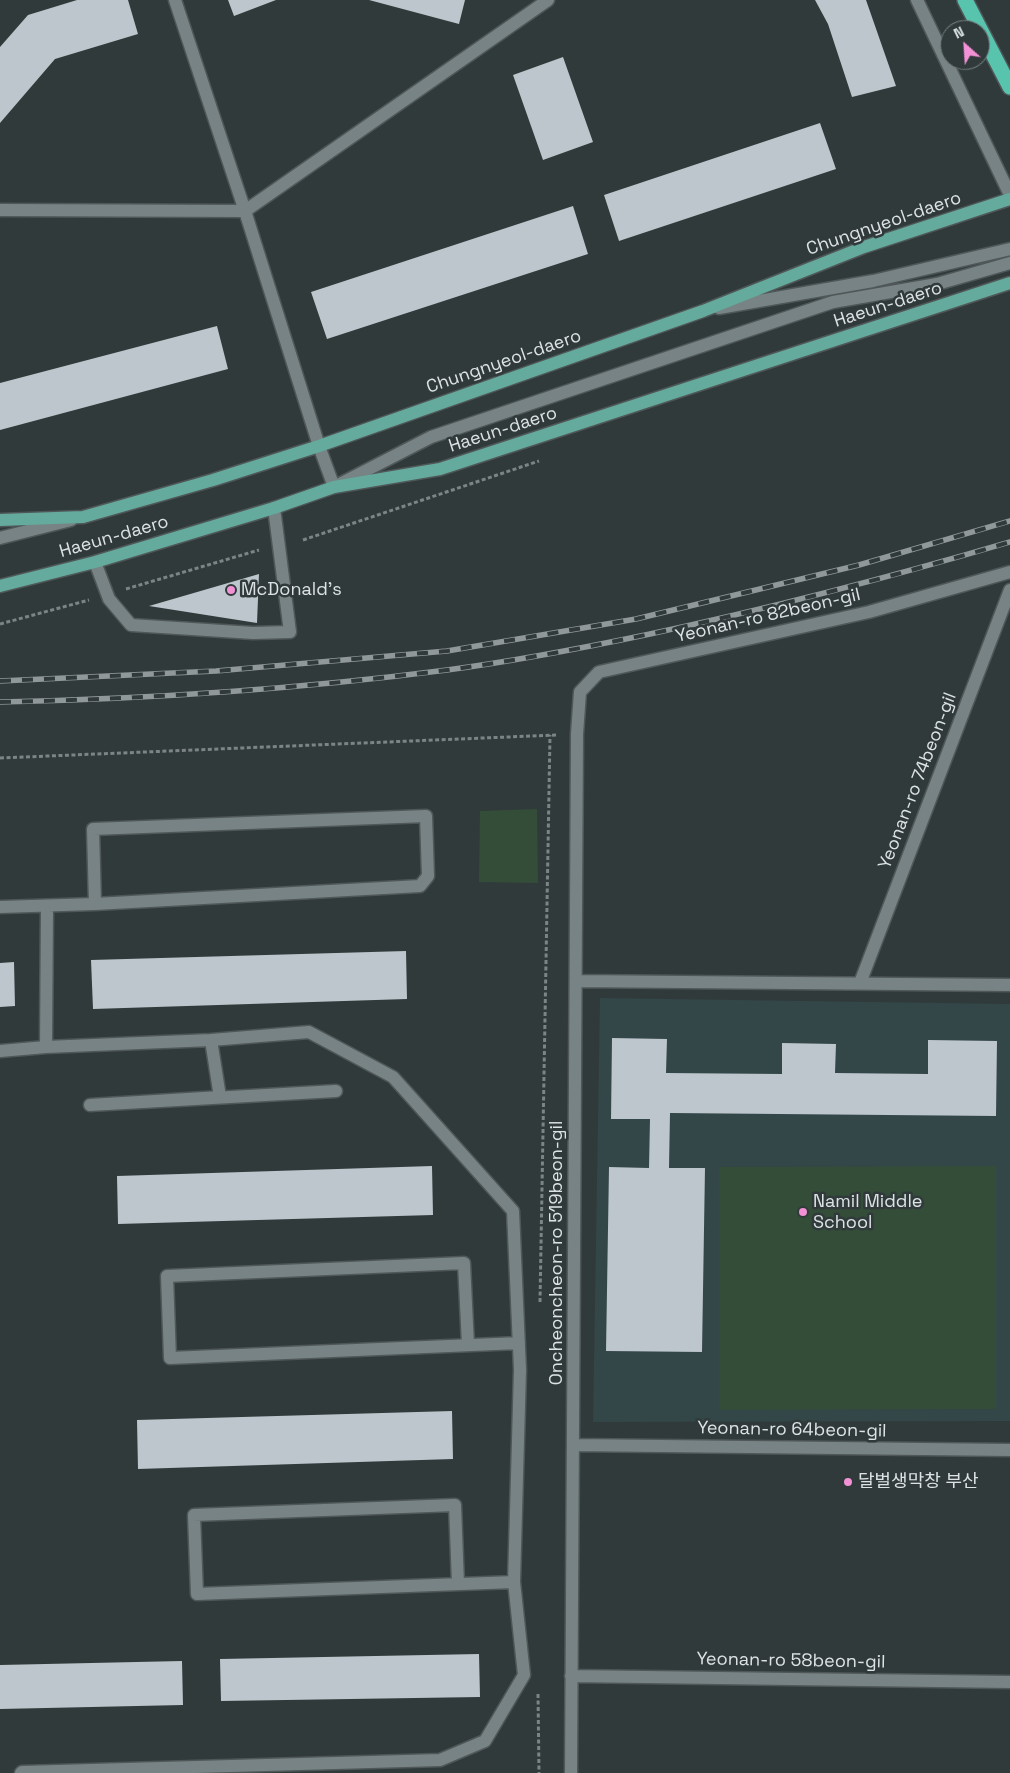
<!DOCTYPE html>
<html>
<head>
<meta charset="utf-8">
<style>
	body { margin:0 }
	#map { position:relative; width:1010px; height:1773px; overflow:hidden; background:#303a3b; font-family:"Space Grotesk",sans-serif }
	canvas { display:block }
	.north { position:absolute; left:940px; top:20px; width:50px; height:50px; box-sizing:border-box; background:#303a3b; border:1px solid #757e7f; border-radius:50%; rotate:334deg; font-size:14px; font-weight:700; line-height:20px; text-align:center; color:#dde3e4 }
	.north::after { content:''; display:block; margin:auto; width:18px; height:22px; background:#f291d6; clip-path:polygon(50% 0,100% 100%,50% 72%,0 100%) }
</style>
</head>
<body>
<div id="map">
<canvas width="1010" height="1773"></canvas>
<div class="north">N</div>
</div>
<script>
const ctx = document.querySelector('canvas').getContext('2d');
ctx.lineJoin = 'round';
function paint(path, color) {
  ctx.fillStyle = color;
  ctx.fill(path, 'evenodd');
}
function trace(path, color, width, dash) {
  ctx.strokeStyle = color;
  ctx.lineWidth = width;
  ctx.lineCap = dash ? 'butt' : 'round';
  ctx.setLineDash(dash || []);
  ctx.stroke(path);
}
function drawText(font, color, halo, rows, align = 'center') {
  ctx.font = font + ' "Space Grotesk","Noto Sans KR",sans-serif';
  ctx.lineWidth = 5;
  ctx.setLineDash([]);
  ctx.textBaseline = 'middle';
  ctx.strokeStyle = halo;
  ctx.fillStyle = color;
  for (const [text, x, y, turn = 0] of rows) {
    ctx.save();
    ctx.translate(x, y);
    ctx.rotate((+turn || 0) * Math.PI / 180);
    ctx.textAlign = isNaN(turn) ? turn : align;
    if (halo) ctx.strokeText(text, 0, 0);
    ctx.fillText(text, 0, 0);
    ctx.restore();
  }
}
paint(new Path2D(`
	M600 998 1010 1004V1421L593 1422Z`), '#334648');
paint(new Path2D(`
	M537 809 538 883 479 882 480 811Z
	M996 1166V1409L719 1410V1167Z`), '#344d39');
paint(new Path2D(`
	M77 0H128L138 34 55 59 0 123V47L28 15Z
	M228 0H276L234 16Z
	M369 0H465L459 24Z
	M815 0H866L896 86 852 97 828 24Z
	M563 57 593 142 543 160 513 75Z
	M820 123 836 169 619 241 604 195Z
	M573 206 588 254 327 339 311 292Z
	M217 326 228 369 0 430V383Z
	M259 574 257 623 149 606Z
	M406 951 407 999 93 1009 91 960Z
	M14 962 15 1006 0 1007V963Z
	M612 1038 667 1039 666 1073 782 1074V1043L836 1044 835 1073 928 1074V1040L997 1041 996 1116 670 1113 669 1168H705L702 1352 606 1351 609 1167 649 1168 650 1119H611Z
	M432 1166 433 1215 118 1224 117 1176Z
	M452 1411 453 1459 138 1469 137 1420Z
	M479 1654 480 1697 221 1701 220 1659Z
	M182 1661 183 1705 0 1709V1665Z`), '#bcc6cc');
const minor = new Path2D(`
	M175 0 245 211 319 446 334 487 431 437 833 302 937 284 1010 263
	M917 0 1010 195
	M0 210 245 211 548 0
	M719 308 873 281 1010 249
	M0 538 71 520
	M95 562 109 599 131 625 253 633 290 632 274 508
	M0 907 95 904 420 886 428 876 426 816 93 829 95 904
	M576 981 1010 985
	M860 983 1010 590
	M46 1047 47 906
	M0 1051 46 1047 211 1040 220 1097 90 1105 336 1091
	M468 1345 464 1263 167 1276 170 1358 519 1343
	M573 1445 1010 1450
	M458 1584 455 1505 194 1515 197 1594 514 1582
	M571 1676 1010 1682
	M21 1773 22 1772 440 1760 485 1741 524 1675 514 1582 520 1370 513 1211 393 1077 309 1032 211 1040
	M571 1773 577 734 580 692 599 672 869 612 1010 572`);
const major = new Path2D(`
	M0 520 83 517 213 480 319 446 703 311 864 247 1010 199
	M0 586 95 562 274 508 334 487 440 469 1010 283`);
const highway = new Path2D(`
	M965 0 1010 87`);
trace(minor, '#4f5758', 15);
trace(major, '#4f5758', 15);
trace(highway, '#4f5758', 18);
trace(new Path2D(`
	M303 540 539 461
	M126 589 259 550
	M0 624 89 600
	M0 758 556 735
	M540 1302 550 735
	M538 1694 539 1773`), '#7c8485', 3, [4, 2.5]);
trace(minor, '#778384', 12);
trace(major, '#64aa9d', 12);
trace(highway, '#58c4ad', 15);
const rail = new Path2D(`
	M0 681 216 671 447 651 636 619 859 565 1010 521
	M0 702C149 699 299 689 447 670 515 661 583 648 650 634 772 608 891 577 1010 542`);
trace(rail, '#909899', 5.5);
trace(rail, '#303a3b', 4, [11]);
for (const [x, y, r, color] of [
	[231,590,5,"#f291d6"],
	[803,1212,5,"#f291d6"],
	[848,1482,5,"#f291d6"]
]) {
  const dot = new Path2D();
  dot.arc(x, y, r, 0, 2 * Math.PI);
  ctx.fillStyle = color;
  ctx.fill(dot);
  trace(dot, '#303a3b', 2);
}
drawText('18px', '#dde3e4', '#303a3b', [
	["Chungnyeol-daero",884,224,-19],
	["Haeun-daero",888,305,-18],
	["Chungnyeol-daero",504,362,-19],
	["Haeun-daero",503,430,-18],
	["Haeun-daero",114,537,-16],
	["Yeonan-ro 82beon-gil",768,616,-13],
	["Yeonan-ro 74beon-gil",918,781,-69],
	["Oncheoncheon-ro 519beon-gil",557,1253,-90],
	["Yeonan-ro 64beon-gil",792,1430,1],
	["Yeonan-ro 58beon-gil",791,1661,1]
]);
drawText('18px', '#dde3e4', '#303a3b', [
	["McDonald's",241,590],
	["Namil Middle",813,1202],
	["School",813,1223],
	["달벌생막창 부산",858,1482]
], 'left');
</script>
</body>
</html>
